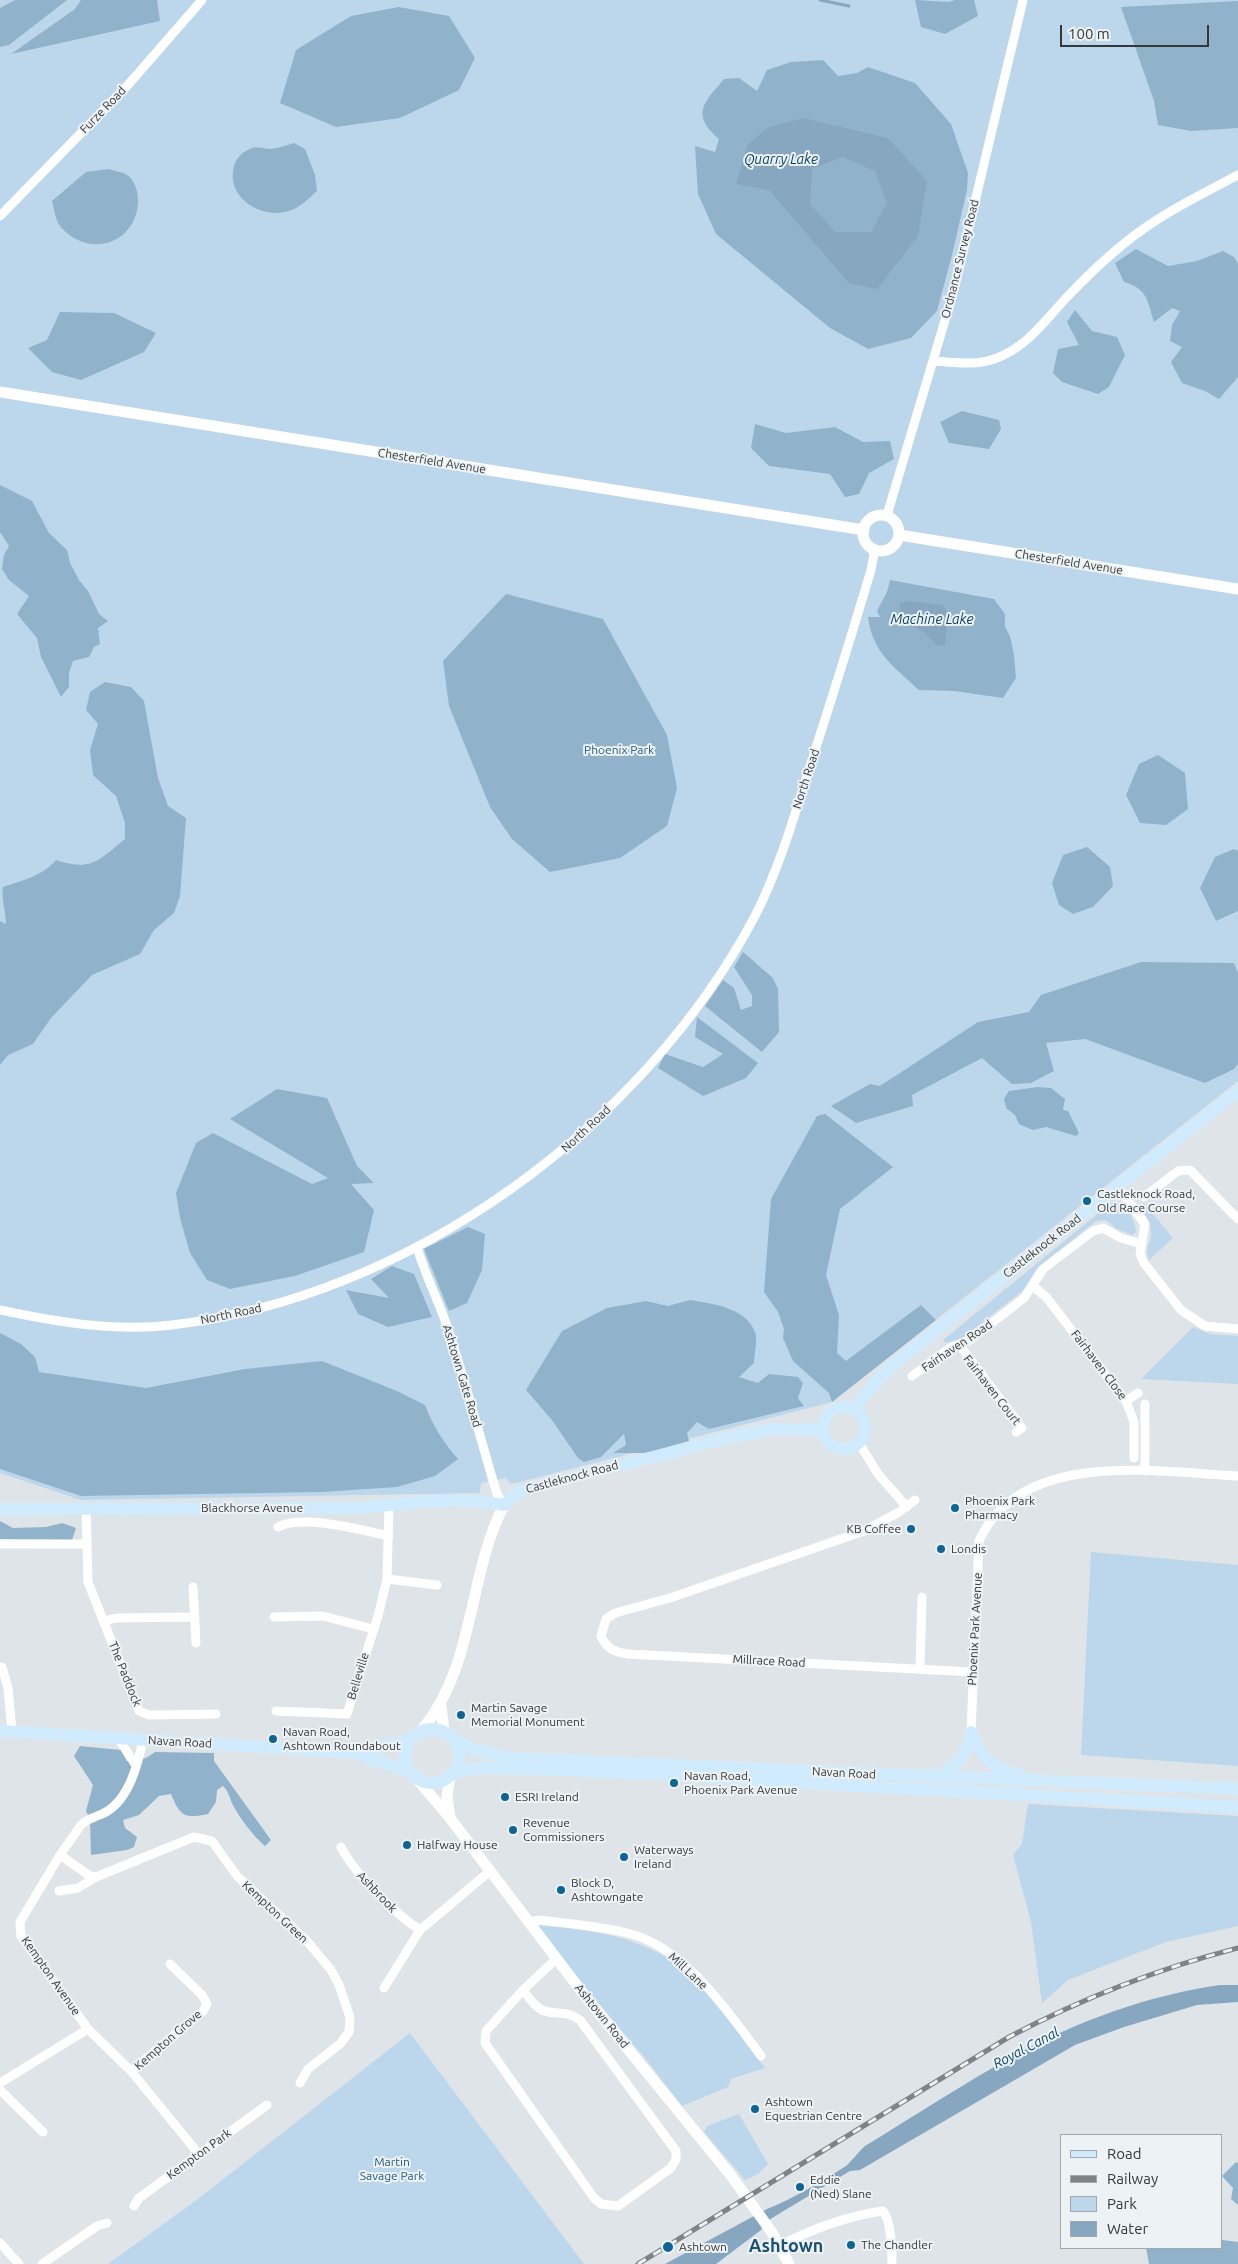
<!DOCTYPE html>
<html>
<head>
<meta charset="utf-8">
<style>
	body { margin:0 }
	#map { position:relative; width:1238px; height:2264px; overflow:hidden; background:#dfe4e8; font-family:Ubuntu,sans-serif }
	canvas { display:block }
	.legend { position:absolute; left:1060px; top:2134px; width:162px; height:115px; box-sizing:border-box; background:#edf2f5; border:1px solid #a3a7aa; margin:0; padding:6px 9px; list-style:none; font-size:15px; color:#353739 }
	.legend li { display:flex; align-items:center; gap:10px; height:25px }
	.legend b { width:25px; border:1px solid #a3a7aa }
	.scale { position:absolute; left:1060px; top:25px; width:149px; height:22px; box-sizing:border-box; border:2px solid #353739; border-top:0; padding-left:6px; font-size:15px; line-height:18px; white-space:nowrap; color:#353739; -webkit-text-stroke:4px #edf2f5; paint-order:stroke }
</style>
</head>
<body>
<div id="map">
<canvas width="1238" height="2264"></canvas>
<ul class="legend">
<li><b style="height:6px;background:#d0ebfd"></b>Road</li>
<li><b style="height:6px;background:#7f8386"></b>Railway</li>
<li><b style="height:14px;background:#bcd7ec"></b>Park</li>
<li><b style="height:14px;background:#87a7c0"></b>Water</li>
</ul>
<div class="scale">100 m</div>
</div>
<script>
const ctx = document.querySelector('canvas').getContext('2d');
ctx.lineJoin = 'round';
function paint(path, color) {
  ctx.fillStyle = color;
  ctx.fill(path, 'evenodd');
}
function trace(path, color, width, dash) {
  ctx.strokeStyle = color;
  ctx.lineWidth = width;
  ctx.lineCap = dash ? 'butt' : 'round';
  ctx.setLineDash(dash || []);
  ctx.stroke(path);
}
function drawText(font, color, halo, rows, align = 'center') {
  ctx.font = font + ' Ubuntu,sans-serif';
  ctx.lineWidth = 4;
  ctx.setLineDash([]);
  ctx.textBaseline = 'middle';
  ctx.strokeStyle = halo;
  ctx.fillStyle = color;
  for (const [text, x, y, turn = 0] of rows) {
    ctx.save();
    ctx.translate(x, y);
    ctx.rotate((+turn || 0) * Math.PI / 180);
    ctx.textAlign = isNaN(turn) ? turn : align;
    if (halo) ctx.strokeText(text, 0, 0);
    ctx.fillText(text, 0, 0);
    ctx.restore();
  }
}
paint(new Path2D(`
	M0 0H1238V1081L832 1402 520 1482 510 1484 506 1478 481 1483 480 1493 81 1500 0 1473Z
	M1112 1202C1127 1204 1135 1219 1136 1232L1132 1235 1117 1229 1106 1220 1096 1221 1037 1268 1024 1290 962 1338 946 1343 943 1340Z
	M1144 1203 1173 1238 1149 1260C1145 1250 1149 1246 1151 1236 1152 1225 1146 1216 1140 1206Z
	M1193 1327 1210 1334 1238 1336V1384L1141 1379Z
	M1091 1552 1238 1565V1766L1081 1755Z
	M1028 1804 1238 1816V1926L1166 1942 1068 1980 1042 2003 1031 1922 1013 1855 1022 1844Z
	M533 1925C596 1930 656 1937 702 1986 725 2011 744 2041 765 2068L731 2079 728 2087 682 2106 645 2058Z
	M410 2033 584 2264H108L198 2199Z
	M739 2114 768 2164 758 2174 745 2180 704 2132 707 2126Z`), '#bcd7ec');
paint(new Path2D(`
	M15 0H67L9 45 0 47V8Z
	M81 0H157L160 21 11 54 75 9Z
	M915 0 949 2 955 0H974L978 16 945 34 921 27Z
	M1238 1V128L1191 131 1158 125 1154 101 1121 7Z
	M399 7 449 16 475 58 459 90 400 118 336 127 280 103 296 50 351 16Z
	M823 60 838 76 857 73 868 67 915 83 951 124 968 173 967 190 952 255 937 311 911 338 868 349 830 328 716 234 698 194 695 146 715 152 719 139C690 114 704 103 724 79L739 78 757 91 767 70 791 62Z
	M294 143 305 149 315 175 317 191C309 198 300 208 289 211 260 220 223 196 235 163 238 156 244 151 252 148 257 146 265 149 271 149 279 148 287 145 294 143Z
	M109 169C114 171 123 172 127 175 136 181 138 193 138 202 136 245 87 259 60 226 55 219 54 209 52 201L86 172Z
	M1136 249 1168 266 1197 261 1223 251 1234 257 1238 264V377L1219 399 1205 391 1182 383 1171 362 1182 347 1170 341 1172 325 1180 311 1172 308 1154 322C1147 300 1148 289 1124 282L1115 263Z
	M1075 310 1092 331 1117 337 1125 355 1109 387 1098 394 1062 382 1053 373 1058 349 1079 345 1067 322Z
	M60 312 114 313 156 333 144 352 81 380 52 372 28 348 47 340Z
	M962 411 999 420 1001 429 989 449 949 443 940 422Z
	M755 424 786 433 835 427 863 442 890 441 894 459 869 473 859 494 845 497 830 474 769 466 751 448Z
	M0 485 32 501 49 533 67 550 70 563 79 580 88 591 99 614 108 621 98 628 100 644 94 647 89 657 73 661 69 673V687L61 697 41 657 37 638 17 614 29 596 9 580 2 569 4 555 9 546 0 532Z
	M890 580 994 599 1005 614V627L1010 636 1014 655 1016 678 1003 698 954 691 919 690C895 668 872 652 868 617H880L877 611 887 592Z
	M506 594 603 619 667 735 677 788 667 826 620 858 550 872 512 839 490 807 449 706 443 661Z
	M105 682 131 687 144 701 158 778 168 806 186 818 180 896 174 913 154 930 140 954 92 975 51 1018 33 1044 8 1055 0 1065V921L6 924C6 911 1 899 3 887 22 881 44 875 56 860 91 872 99 860 125 839V823L116 796 93 775 90 750 98 724 86 710 90 692Z
	M1158 755 1185 773 1188 809 1166 825 1140 823 1126 795 1139 764Z
	M1087 847 1110 867 1113 886 1093 907 1073 914 1059 905 1052 883 1063 855Z
	M1234 849 1238 851V911L1216 921 1200 888 1215 857Z
	M743 952 773 978 778 989 779 1032 762 1052 705 1006 723 980 734 988 741 1010 752 1006V995L734 967Z
	M1141 962 1234 963 1238 973V1064L1234 1069 1205 1083 1085 1039 1046 1043 1054 1071 1031 1083 1012 1084 982 1058 912 1095 913 1106 856 1123 831 1106 870 1084 880 1086 978 1022 1029 1012 1041 995Z
	M697 1017 758 1063 746 1078 703 1096 658 1068 665 1054 703 1067 723 1054 695 1037Z
	M1038 1087 1051 1088 1065 1099 1063 1110 1068 1111 1079 1133 1076 1136 1046 1127 1033 1130 1019 1124 1015 1115 1006 1108 1004 1099 1009 1091Z
	M277 1089 327 1098 357 1166 374 1183 351 1184 374 1210 364 1252 295 1276 230 1289 207 1280 190 1253 180 1218 176 1193 196 1143 213 1133 312 1184 328 1178 230 1119Z
	M825 1114 893 1167 840 1209 826 1275 839 1315 837 1353 846 1361 921 1305 936 1320 832 1402 829 1393 793 1361 783 1338 784 1329 778 1312 764 1292 771 1199 817 1116Z
	M468 1227 485 1234 482 1270 467 1303 449 1311 424 1249Z
	M392 1266 414 1274 432 1317 388 1327 358 1314 346 1290 389 1298 371 1279Z
	M690 1300C713 1304 745 1307 755 1332 758 1340 754 1355 754 1363L739 1377 758 1383 769 1374 798 1377 803 1383 798 1398 804 1406 709 1429 697 1422 687 1433 689 1441 648 1453H613L626 1445 624 1434 601 1457 584 1462 578 1458 552 1420 526 1390 562 1331 607 1308 646 1301 668 1306Z
	M0 1333 21 1344 35 1357 39 1372 146 1388 245 1369 322 1361 397 1391 425 1405C433 1426 443 1442 458 1459L435 1476 397 1487 322 1492 81 1496 0 1469Z
	M0 1521 13 1528 46 1527 62 1523 76 1528 72 1540 0 1539Z
	M80 1746 121 1750 127 1761 146 1758 155 1752 214 1753V1761L271 1840 265 1846C254 1837 238 1816 232 1803 229 1796 229 1792 223 1786L217 1790 216 1802 208 1814C184 1819 180 1816 171 1794L159 1796 139 1815 123 1820 125 1828 137 1837 134 1847 127 1850 91 1855 90 1819 86 1811 93 1785 74 1756Z
	M1236 2162 1238 2163V2205L1231 2199 1233 2188 1222 2176Z
	M1222 2240 1238 2242V2264H1149L1146 2248H1222Z`), '#91b2cb');
paint(new Path2D(`
	M803 118 888 138 927 181 918 236 877 289 849 283 769 190 736 184 747 146 767 128ZM842 157 875 171 887 203 871 232H835L810 204 812 169Z
	M909 601 943 605 948 614 945 645 938 646 925 633 900 618V603Z
	M1220 1985H1238V2002L1197 2005 1124 2027 1075 2045 860 2170 850 2171 772 2218 762 2225 763 2227 761 2230 716 2264H665L767 2209C794 2198 821 2182 846 2166 852 2161 858 2152 865 2146 914 2116 965 2083 1015 2055 1078 2021 1149 1995 1220 1985Z`), '#87a7c0');
trace(new Path2D(`
	M820 0 849 6`), '#87a7c0', 3);
trace(new Path2D(`
	M0 216 128 85 202 0
	M933 361C953 362 975 366 994 359 1027 348 1045 320 1068 296 1084 279 1103 261 1121 246 1155 217 1198 196 1238 175
	M887 515 954 290 1023 0
	M1118 1187 1145 1224 1140 1254 1144 1263 1181 1310 1205 1326 1238 1329
	M1144 1197 1178 1171 1190 1170 1238 1219
	M417 1247C425 1275 438 1299 447 1326 464 1377 478 1429 493 1481L497 1494 504 1505
	M1033 1286 1047 1298 1126 1401 1134 1422V1458
	M0 1310C56 1322 114 1332 172 1325 410 1297 643 1127 755 916 778 871 793 821 808 772 830 705 851 637 871 570L875 549
	M960 1346 1022 1428 1016 1432
	M912 1376 950 1348 970 1340 1024 1298 1043 1269 1093 1231 1103 1228 1121 1238 1142 1244
	M1126 1401 1138 1393
	M859 1443 878 1474 907 1507
	M1145 1471V1404
	M915 1500 899 1512 864 1531 670 1598 615 1613 606 1619 601 1636C607 1649 614 1652 628 1654L973 1672
	M86 1508 88 1582 139 1711 149 1715 216 1714
	M278 1527C304 1514 362 1530 389 1536
	M0 1544H86
	M387 1579 437 1585
	M193 1587 196 1643
	M274 1617 323 1616 373 1629
	M104 1621 116 1618 195 1617
	M2 1667 8 1688 12 1732
	M920 1669 922 1597
	M276 1711 347 1714 378 1616 387 1579 389 1505
	M971 1732 979 1541C1021 1448 1156 1472 1238 1476
	M118 1738 135 1764
	M143 1740C138 1764 129 1799 106 1812 97 1817 88 1818 81 1825L60 1855 20 1922 21 1936 88 2029 131 2071 198 2153
	M341 1847C354 1873 395 1914 420 1930
	M60 1855 90 1876 96 1877 194 1837 212 1841 237 1876 307 1941 331 1970 339 1985 350 2017 349 2032 340 2044 308 2069 300 2083
	M59 1891 78 1888 96 1877
	M528 1922 540 1920C570 1924 602 1926 631 1934 686 1949 729 2013 761 2056
	M384 1988 420 1930 490 1871
	M523 1990C528 1997 534 2006 542 2010 557 2016 564 2009 580 2020L676 2151V2159L671 2168 618 2206 601 2204 594 2198 485 2043 486 2031 523 1990 556 1959
	M131 2071 203 2011 207 2004 202 1995 170 1964
	M0 2083 88 2029
	M0 2090 43 2132
	M134 2206 139 2198 267 2105
	M0 2243 19 2264
	M779 2246C810 2230 847 2216 883 2211 891 2220 892 2251 892 2264
	M42 2264 97 2226 107 2223`), '#fff', 9);
trace(new Path2D(`
	M0 392 864 530
	M863 533a18 18 0 1 1 36 0a18 18 0 1 1-36 0Z
	M899 535 1238 589
	M441 1706 444 1732
	M422 1730C476 1664 467 1577 504 1505
	M417 1779 450 1818 588 2000 729 2173 771 2231 789 2264
	M450 1818 447 1796 450 1776`), '#fff', 11);
trace(new Path2D(`
	M823 1428a21 21 0 1 1 42 0a21 21 0 1 1-42 0Z
	M854 1409 880 1377 899 1360 1238 1091
	M0 1509 361 1508C408 1503 458 1496 504 1505L517 1493 527 1489 735 1436 775 1429 823 1430
	M405 1756a27 27 0 1 1 54 0a27 27 0 1 1-54 0Z
	M0 1731 359 1753C376 1746 395 1746 411 1738
	M971 1732C981 1758 993 1769 1020 1775
	M454 1740 473 1749 510 1758 1238 1789
	M359 1753 370 1759 409 1771
	M454 1772 481 1768 572 1770 1238 1807
	M936 1777C958 1763 966 1760 971 1733`), '#d0ebfd', 12);
const rail = new Path2D(`
	M638 2264 1009 2037C1083 1998 1157 1969 1238 1948`);
trace(rail, '#7f8386', 5);
trace(rail, '#edf2f5', 3, [9]);
for (const [x, y, r, color] of [
	[1087,1201,5,"#0e6495"],
	[955,1508,5,"#0e6495"],
	[911,1529,5,"#0e6495"],
	[941,1549,5,"#0e6495"],
	[461,1715,5,"#0e6495"],
	[273,1739,5,"#0e6495"],
	[674,1783,5,"#0e6495"],
	[505,1797,5,"#0e6495"],
	[513,1830,5,"#0e6495"],
	[407,1845,5,"#0e6495"],
	[624,1857,5,"#0e6495"],
	[561,1890,5,"#0e6495"],
	[755,2109,5,"#0e6495"],
	[800,2187,5,"#0e6495"],
	[851,2245,5,"#0e6495"],
	[668,2247,6,"#0e6495"]
]) {
  const dot = new Path2D();
  dot.arc(x, y, r, 0, 2 * Math.PI);
  ctx.fillStyle = color;
  ctx.fill(dot);
  trace(dot, '#edf2f5', 2);
}
drawText('12px', '#353739', '#edf2f5', [
	["Furze Road",103,110,-46],
	["Ordnance Survey Road",960,259,-76],
	["Chesterfield Avenue",432,461,9],
	["Chesterfield Avenue",1069,562,9],
	["North Road",806,779,-72],
	["North Road",586,1129,-43],
	["Castleknock Road",1042,1246,-38],
	["North Road",231,1314,-12],
	["Fairhaven Road",957,1346,-34],
	["Fairhaven Close",1099,1365,53],
	["Ashtown Gate Road",462,1376,73],
	["Fairhaven Court",992,1390,52],
	["Castleknock Road",572,1477,-15],
	["Blackhorse Avenue",252,1508],
	["Phoenix Park Avenue",975,1629,-87],
	["Millrace Road",769,1661,3],
	["The Paddock",125,1674,68],
	["Belleville",358,1676,-73],
	["Navan Road",180,1742,3],
	["Navan Road",844,1773,3],
	["Ashbrook",377,1892,46],
	["Kempton Green",275,1912,43],
	["Mill Lane",688,1971,43],
	["Kempton Avenue",51,1976,55],
	["Ashtown Road",602,2016,51],
	["Kempton Grove",168,2040,-41],
	["Kempton Park",199,2154,-36]
]);
drawText('12px', '#24597d', '#edf2f5', [
	["Phoenix Park",619,750],
	["Martin",392,2162],
	["Savage Park",392,2176]
]);
drawText('12px', '#353739', '#edf2f5', [
	["Castleknock Road,",1097,1194],
	["Old Race Course",1097,1208],
	["Phoenix Park",965,1501],
	["Pharmacy",965,1515],
	["KB Coffee",901,1529,"right"],
	["Londis",951,1549],
	["Martin Savage",471,1708],
	["Memorial Monument",471,1722],
	["Navan Road,",283,1732],
	["Ashtown Roundabout",283,1746],
	["Navan Road,",684,1776],
	["Phoenix Park Avenue",684,1790],
	["ESRI Ireland",515,1797],
	["Revenue",523,1823],
	["Commissioners",523,1837],
	["Halfway House",417,1845],
	["Waterways",634,1850],
	["Ireland",634,1864],
	["Block D,",571,1883],
	["Ashtowngate",571,1897],
	["Ashtown",765,2102],
	["Equestrian Centre",765,2116],
	["Eddie",810,2180],
	["(Ned) Slane",810,2194],
	["The Chandler",861,2245],
	["Ashtown",679,2247]
], 'left');
drawText('italic 14px', '#094466', '#edf2f5', [
	["Quarry Lake",781,159],
	["Machine Lake",932,619],
	["Royal Canal",1026,2048,-28]
]);
drawText('bold 18px', '#1b5073', '#edf2f5', [
	["Ashtown",786,2246]
]);
</script>
</body>
</html>
